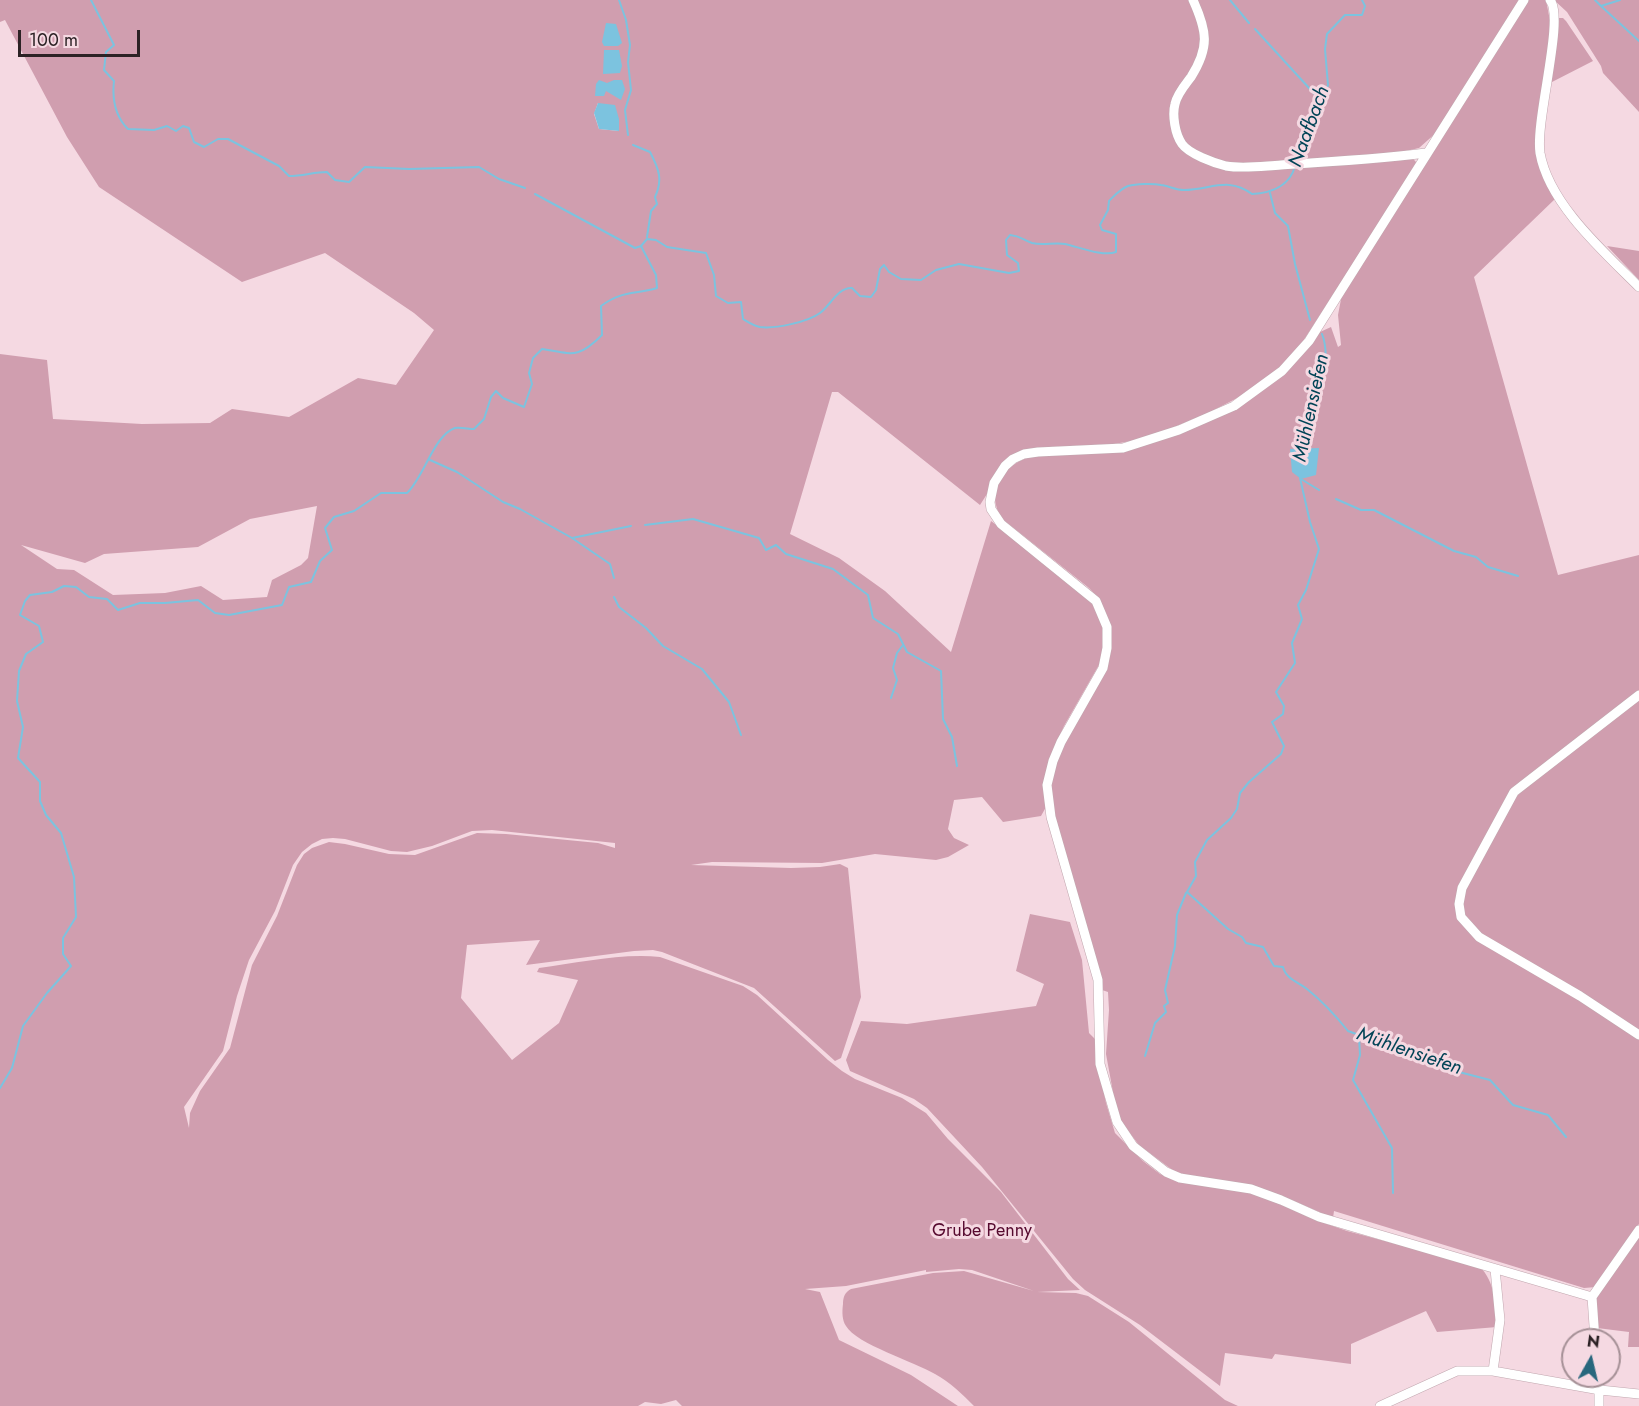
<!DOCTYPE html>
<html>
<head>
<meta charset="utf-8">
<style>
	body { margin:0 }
	#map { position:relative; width:1639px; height:1406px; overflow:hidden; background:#f5d9e2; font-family:Jost,sans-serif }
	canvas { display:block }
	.north { position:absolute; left:1561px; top:1328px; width:60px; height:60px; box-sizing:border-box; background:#f5d9e2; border:2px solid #a59096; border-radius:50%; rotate:8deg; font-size:16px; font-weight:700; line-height:24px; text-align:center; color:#2c2225 }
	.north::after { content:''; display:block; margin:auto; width:21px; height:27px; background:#28677d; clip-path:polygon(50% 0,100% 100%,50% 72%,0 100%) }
	.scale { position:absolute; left:18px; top:30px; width:122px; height:27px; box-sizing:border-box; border:3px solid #2c2225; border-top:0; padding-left:8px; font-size:18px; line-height:21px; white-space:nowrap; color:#2c2225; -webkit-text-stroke:4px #f5d9e2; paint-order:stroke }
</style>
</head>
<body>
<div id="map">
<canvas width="1639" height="1406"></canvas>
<div class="north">N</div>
<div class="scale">100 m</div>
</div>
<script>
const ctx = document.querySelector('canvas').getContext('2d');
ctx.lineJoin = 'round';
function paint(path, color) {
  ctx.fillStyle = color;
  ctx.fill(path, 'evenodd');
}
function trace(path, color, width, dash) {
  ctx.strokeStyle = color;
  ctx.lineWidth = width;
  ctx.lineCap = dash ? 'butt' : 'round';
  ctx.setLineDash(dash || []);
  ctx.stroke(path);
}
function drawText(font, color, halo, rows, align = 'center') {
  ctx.font = font + ' Jost,sans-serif';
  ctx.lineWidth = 6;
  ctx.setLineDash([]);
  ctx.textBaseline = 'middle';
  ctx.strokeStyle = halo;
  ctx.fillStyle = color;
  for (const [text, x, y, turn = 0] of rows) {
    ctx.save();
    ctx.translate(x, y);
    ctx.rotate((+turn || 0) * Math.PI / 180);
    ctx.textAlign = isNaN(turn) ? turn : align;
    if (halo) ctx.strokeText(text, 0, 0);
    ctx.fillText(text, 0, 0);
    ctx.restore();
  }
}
paint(new Path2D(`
	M0 0H1520L1437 132 1419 148 1406 151 1416 162 1415 167 1300 346 1284 365 1247 393 1210 412 1148 438 1114 444 1050 447 998 469 987 494 980 505 838 392H832L790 534 839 558 885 591 951 652 991 521 1053 567 1091 601 1104 630 1105 642 1100 663 1064 726 1049 760 1044 784 1046 807 1041 816 1003 822 982 797 954 800 948 829 954 838 969 845 948 857 936 860 875 854 822 863 712 862 691 865 791 868 820 867 840 864 848 868 861 997 841 1058 835 1061 754 988 662 952 653 950 634 951 526 965 540 940 467 945 461 998 512 1060 559 1023 578 980 537 972 539 968C578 963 621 953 660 957L743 986 757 995 828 1060 842 1071 855 1079 902 1098 926 1113 948 1139 1001 1192 1068 1279 1080 1290 1037 1292 1076 1293 1088 1296 1129 1322 1225 1400 1238 1406H974C962 1394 950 1382 935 1374 915 1362 856 1344 846 1326 842 1320 842 1312 843 1304 843 1297 845 1292 851 1289L933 1273 964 1271 1034 1291 972 1270 959 1269 926 1272V1270L846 1286 805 1289 820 1292 839 1340 911 1375 958 1406H682L676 1400 661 1404 645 1402 638 1406H0V354L47 360 53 419 142 424 210 423 232 409 289 417 358 378 396 385 434 330 414 313 325 253 242 282 99 187 67 137 5 20 0 22ZM598 103 619 131 599 129 594 114ZM317 506 308 558 301 565 272 580 267 597 223 600 201 586 165 593 113 595 74 570 57 569 21 545 85 563 104 554 198 547 250 519ZM492 830 615 843V848L598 843 506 834 477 833 415 855 389 854 345 844 329 842 312 848 304 854 297 865 277 916 252 965 230 1048 200 1091 190 1113 189 1128 184 1107 223 1051 237 996 249 960 275 911 293 865 302 852 312 844 322 839 333 838 345 839 391 851 407 852 432 846 472 831Z
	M1527 0H1546L1551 26 1537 130 1555 199 1474 277 1558 575 1639 555V691L1525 781 1511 803 1525 787 1639 697V1224L1596 1287 1584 1288 1334 1211 1333 1218 1285 1197 1175 1172 1139 1145 1122 1123 1115 1103 1106 1054 1109 1010 1108 992 1102 990 1056 823 1051 786 1053 766 1110 655 1112 629 1099 599 1089 588 1001 518C986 489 1000 468 1029 457L1112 451 1243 402 1320 332 1331 327 1338 347 1341 345 1338 315 1342 294Z
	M1554 0H1639V112L1603 73 1601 66 1567 12Z
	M1557 18H1563L1566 21 1593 61 1552 82 1548 81Z
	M1607 246 1639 251V280Z
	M1030 914 1070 922 1082 960 1089 1033 1096 1040 1098 1063 1106 1103 1115 1133 1143 1161 1160 1174 1180 1181 1252 1192 1313 1219 1347 1231 1479 1266C1496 1282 1495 1305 1497 1327L1437 1332 1426 1311 1351 1344V1364L1275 1354 1272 1359 1225 1353 1220 1386 1140 1325 1085 1290 1073 1279 982 1167 927 1108 914 1099 850 1071 846 1060 861 1021 907 1024 1036 1006 1044 984 1016 971Z
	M1639 1233V1347H1628L1629 1332 1597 1328 1594 1311 1598 1293Z`), '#d09eaf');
paint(new Path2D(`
	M606 23 616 24 622 43 618 46H604L602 42Z
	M604 50H619L622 66 620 73 603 74Z
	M599 80 607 83 614 80H622L625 89 621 100 606 91 604 96H595L596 84Z
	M598 103 615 105 619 119V131L599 129 594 113Z
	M1319 448 1316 475 1301 479 1292 472 1290 449Z`), '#7cc3df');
trace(new Path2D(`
	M91 0 114 45 106 52 104 70 114 81C112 99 115 116 128 129L154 130 167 126 176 131 183 126 189 128 194 142 204 147 218 139H228L279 166 289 176C303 176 314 172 327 172L335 180 349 182 365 167 409 169 479 167 499 179 525 188
	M619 0 626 20 630 45 628 62 631 90 625 110 628 135
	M1230 0 1249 23
	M1595 0 1601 6 1620 0
	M1601 6 1639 41
	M1255 29 1320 100
	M633 145 650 152C659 169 663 180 655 197L657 204 651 211 647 237
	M1297 161 1309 120 1321 101 1328 85 1325 49 1327 34 1345 15H1362L1365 6 1362 0
	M1270 193 1275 213 1288 226 1295 264 1310 320
	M535 194 635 248 641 246
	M1303 451C1310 418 1335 367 1322 334
	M430 460 457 472 503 502 520 509 572 538 631 526
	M1300 478 1310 522 1319 549 1306 590 1298 605 1302 619 1292 643 1295 663 1276 692 1284 706 1283 714 1272 722 1284 746 1281 754 1249 782 1240 793 1237 809 1231 818 1207 840 1195 862 1196 876 1187 892 1228 929 1242 937 1246 943 1263 947 1274 966 1283 967C1286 979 1298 982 1307 989 1322 1001 1336 1016 1348 1031L1459 1072 1490 1080 1513 1105 1548 1115 1566 1137
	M1301 479 1319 490
	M1336 499 1361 510H1374L1454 551 1476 557 1488 567 1518 576
	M645 525 693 519 759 538 766 550 776 545 786 554 833 569 868 595 873 618 898 634 907 652 941 671 943 719 952 737 957 766
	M572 538 610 564 614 578
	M614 597 619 607 646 628 663 646 702 669 729 702 741 735
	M891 698 897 680 893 668 897 653 903 645
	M1359 1037 1360 1055 1353 1080 1392 1148 1393 1193
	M1145 1056 1155 1023 1166 1012 1164 1006 1168 1003 1165 990 1175 946 1177 915 1186 893
	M0 1088 12 1068 23 1026 47 993 71 966 63 954V938L76 917 74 877 61 833 46 815 40 801V782L18 758 23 727 17 701 19 671 26 654 43 642 39 626 20 615 25 601 30 595 52 592 64 586 76 587 89 597 107 599 118 610 140 603H165L198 600 215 613 229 615 282 605 289 587 311 582 320 561 332 550 325 528 334 517 354 511 381 493H407C424 477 434 435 455 428 460 427 469 429 474 429L484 419 491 397 496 391 503 398 524 407 532 384 529 373 533 358 542 349C573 354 578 359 602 335L601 306C623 290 634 295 657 288L656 275 641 246 647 239 656 240 667 247 706 253 714 275 716 296 728 303 741 302 743 319C748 322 754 326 760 327 775 329 808 322 820 313 830 306 838 287 852 288L860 296 871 297 876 290 880 269 884 265 889 272 901 279 921 280 936 270 959 264 1009 273 1019 271 1018 263 1007 255 1006 240 1010 235C1021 236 1023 240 1032 243 1043 246 1054 242 1065 244 1079 247 1103 257 1116 252V234L1102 230 1100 225 1108 210 1109 201C1115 195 1120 189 1128 186 1136 184 1152 183 1161 185 1169 186 1176 190 1184 190 1210 190 1228 176 1252 194 1271 193 1290 186 1295 166`), '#7cc3df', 2);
const street = new Path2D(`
	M1193 0C1207 31 1210 47 1191 77 1185 85 1177 94 1175 104 1172 115 1175 134 1182 144 1189 154 1214 163 1226 166 1244 169 1263 166 1281 165 1329 162 1378 159 1426 153
	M1524 0 1309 341 1282 371 1234 406 1179 430 1123 448 1038 452 1024 454 1013 459 1005 466 994 483 990 502 991 509 1001 524 1096 601 1107 627V648L1103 668 1061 742 1053 761 1047 785 1051 817 1098 980 1100 1064 1117 1122 1133 1146 1166 1172 1180 1178 1251 1189 1281 1200 1319 1217 1592 1297
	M1550 0C1565 18 1535 120 1540 153 1549 204 1604 252 1639 287
	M1639 695 1514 792 1462 888 1459 904 1461 917 1479 937 1580 996 1639 1035
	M1595 1340 1592 1297 1639 1230
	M1493 1371 1500 1320 1495 1269
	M1380 1406 1457 1371H1493L1600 1390 1639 1394
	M1599 1406V1376`);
trace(street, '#c1a7af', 10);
trace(street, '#fff', 9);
drawText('18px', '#560a2f', '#f5d9e2', [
	["Grube Penny",982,1232]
]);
drawText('italic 20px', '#014356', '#f5d9e2', [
	["Naafbach",1310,127,-70],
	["Mühlensiefen",1312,408,-78],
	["Mühlensiefen",1409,1052,19]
]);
</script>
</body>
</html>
